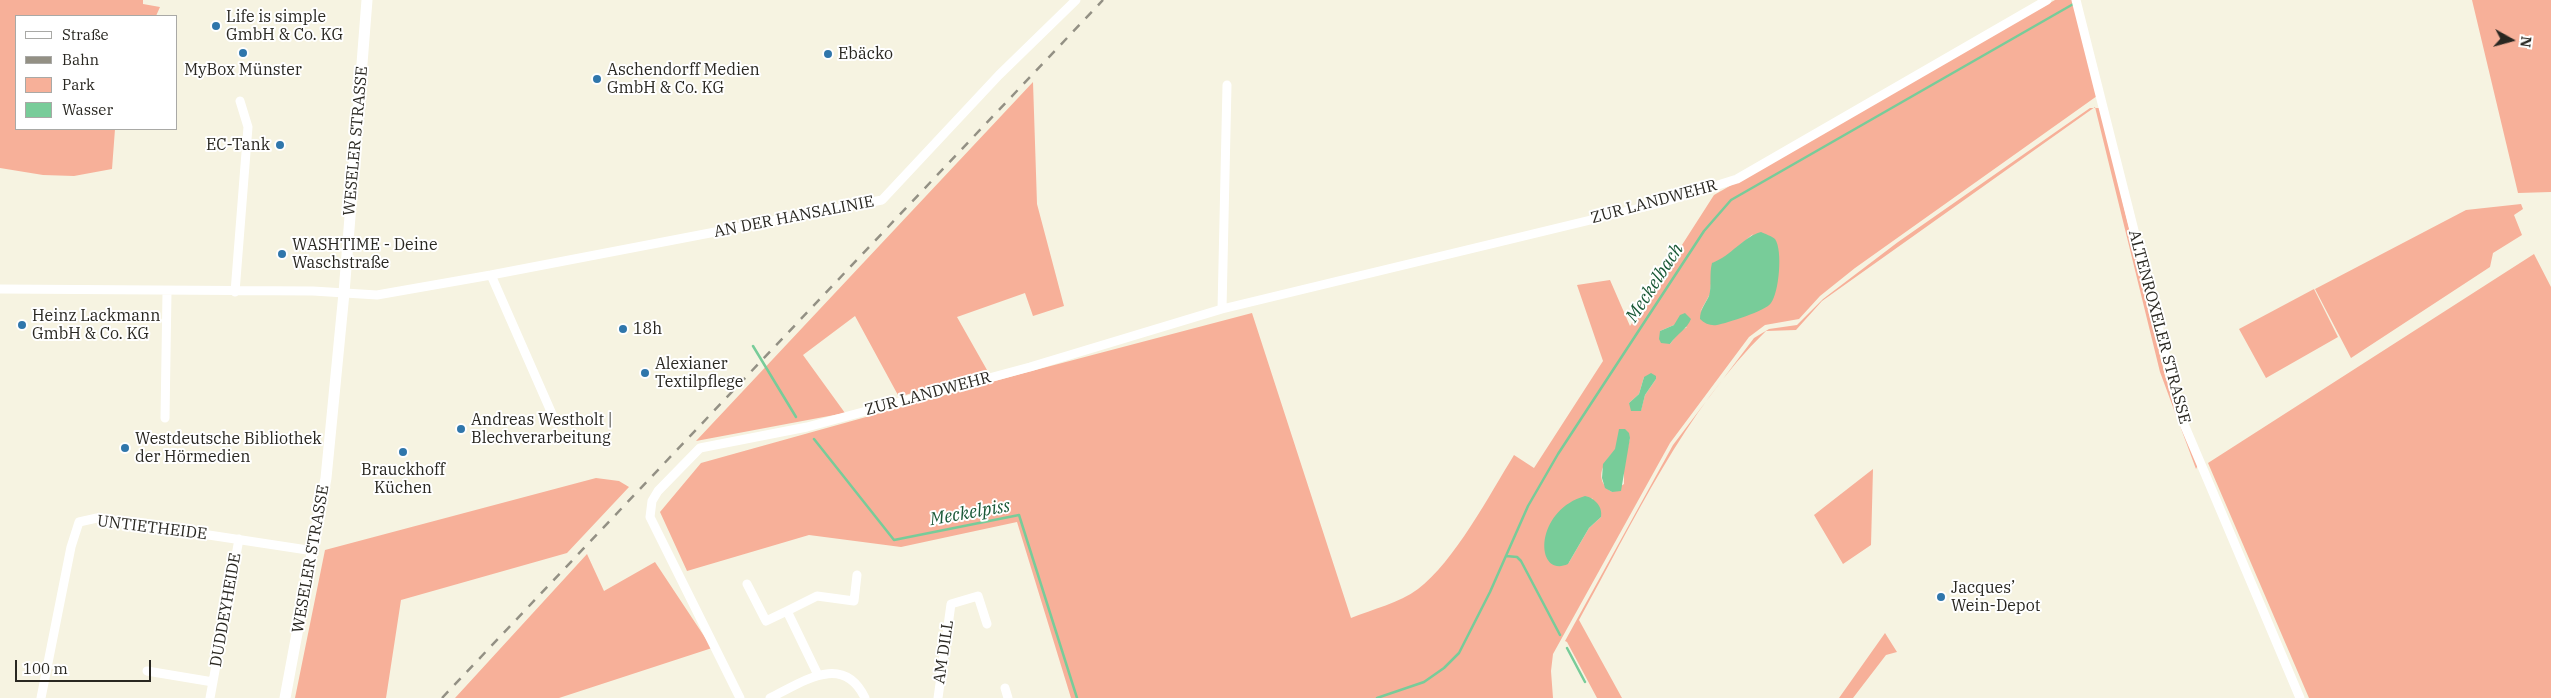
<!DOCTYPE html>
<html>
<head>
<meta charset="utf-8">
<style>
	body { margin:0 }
	#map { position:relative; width:2551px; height:698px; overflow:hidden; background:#f6f3e1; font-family:"IBM Plex Serif",serif }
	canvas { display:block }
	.legend { position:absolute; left:15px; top:15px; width:162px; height:115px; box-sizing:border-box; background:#fff; border:1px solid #a9a9a6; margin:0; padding:6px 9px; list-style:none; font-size:15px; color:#292721 }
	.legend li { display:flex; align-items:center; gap:10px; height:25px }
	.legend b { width:25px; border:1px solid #a9a9a6 }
	.north { position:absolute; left:2486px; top:15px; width:50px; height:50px; -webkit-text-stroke:4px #fff; paint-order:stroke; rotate:97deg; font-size:14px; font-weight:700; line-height:20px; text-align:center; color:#292721 }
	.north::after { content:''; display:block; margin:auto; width:18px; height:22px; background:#292721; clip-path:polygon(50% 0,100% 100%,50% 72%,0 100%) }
	.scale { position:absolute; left:15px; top:660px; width:136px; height:22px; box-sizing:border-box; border:2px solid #292721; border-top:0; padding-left:6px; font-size:15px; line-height:18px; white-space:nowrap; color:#292721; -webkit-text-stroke:4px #fff; paint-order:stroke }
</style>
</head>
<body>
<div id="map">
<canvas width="2551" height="698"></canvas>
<ul class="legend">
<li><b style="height:6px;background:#fff"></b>Straße</li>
<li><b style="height:6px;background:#939084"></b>Bahn</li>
<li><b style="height:14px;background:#f7b099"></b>Park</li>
<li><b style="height:14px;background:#78cc99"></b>Wasser</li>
</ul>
<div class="north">N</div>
<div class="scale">100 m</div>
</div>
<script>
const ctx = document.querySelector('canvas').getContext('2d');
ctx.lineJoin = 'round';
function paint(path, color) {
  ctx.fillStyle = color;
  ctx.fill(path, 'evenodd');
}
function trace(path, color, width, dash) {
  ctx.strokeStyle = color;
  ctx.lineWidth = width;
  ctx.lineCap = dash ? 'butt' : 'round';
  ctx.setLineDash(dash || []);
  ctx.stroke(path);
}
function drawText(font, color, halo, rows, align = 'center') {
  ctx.font = font + ' "IBM Plex Serif",serif';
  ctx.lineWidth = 4;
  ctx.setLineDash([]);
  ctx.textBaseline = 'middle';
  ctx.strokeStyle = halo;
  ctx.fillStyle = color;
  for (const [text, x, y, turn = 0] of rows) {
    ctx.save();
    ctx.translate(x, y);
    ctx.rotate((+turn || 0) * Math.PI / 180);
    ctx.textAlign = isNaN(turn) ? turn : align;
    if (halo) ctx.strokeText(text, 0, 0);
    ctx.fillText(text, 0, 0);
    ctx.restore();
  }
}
paint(new Path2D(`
	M0 0H143V4L160 7 156 16H16V129H115L112 169 74 176 43 175 0 168Z
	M2055 0H2073L2097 96 1855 268 1820 296 1799 319 1765 325 1749 337 1670 443 1553 654 1551 671 1553 698H1071L1017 522 901 547 809 535 687 571 660 512 701 463 1024 373 1252 313 1351 618C1373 609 1399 603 1418 589 1454 562 1490 494 1514 455L1534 468 1603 361 1577 285 1610 280 1630 326 1714 195ZM1753 234 1700 312 1710 294 1713 263 1724 259ZM1674 325 1687 327 1679 332 1670 344 1660 331ZM1644 377 1656 379 1645 395 1641 410 1629 403 1639 394ZM1630 438 1624 463V484L1612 492C1586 475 1614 449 1630 438ZM1592 498 1601 517 1589 528 1568 564Z
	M2472 0H2551V192L2518 193Z
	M1033 82 1037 204 1064 306 1033 316 1025 293 957 317 987 370 899 397 855 316 803 355 845 413 696 441Z
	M2095 107 1822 301 1796 330 1766 331C1684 411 1634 521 1579 620L1622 698H1597L1567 642 1565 641 1673 445 1754 338 1769 329 1797 325 1823 299 1898 242 2090 108H2100L2165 376 2198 465 2196 469 2160 372Z
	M2521 204 2523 209 2514 215 2522 235 2493 253 2490 267 2351 358 2315 289 2466 210Z
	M2534 254 2551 287V698H2309L2208 463Z
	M2314 289 2338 337 2266 378 2239 329Z
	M1873 469 1871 545 1843 564 1814 515Z
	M596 478 619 481 629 487 567 553 401 600 386 698H295L325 550Z
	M587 554 604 591 655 562 712 648 559 698H455Z
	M1885 633 1897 652 1886 655 1853 698H1839Z`), '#f7b099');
paint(new Path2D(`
	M1761 232C1765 234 1772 236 1775 239 1783 250 1779 293 1771 303 1766 311 1727 323 1717 325 1711 326 1705 324 1700 319 1700 310 1705 304 1709 296 1712 287 1709 274 1712 263 1731 256 1743 237 1761 232Z
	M1685 313 1691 319C1687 329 1677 334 1670 344L1661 343 1659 339 1660 331 1674 325 1680 315Z
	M1651 373 1656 376V379L1645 395 1641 411H1631L1629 403 1639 394 1644 377Z
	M1619 429H1625L1629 433 1630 438 1621 491 1612 492 1605 488 1602 478 1603 464 1615 449Z
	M1585 496C1595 498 1603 507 1601 517L1589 528 1568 564C1535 579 1533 511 1585 496Z`), '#78cc99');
trace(new Path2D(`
	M753 346 796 417
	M814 439 894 540 1019 515 1077 698
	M1506 556 1517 557 1521 561 1560 635
	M1567 648 1585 682
	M1377 698 1424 682 1444 668 1459 653 1490 592 1528 506 1558 454 1704 231 1731 200 2075 3`), '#78cc99', 2.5);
trace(new Path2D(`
	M2076 0 2181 417 2300 698
	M491 275 882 200 999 75 1076 0
	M0 289 313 291 377 295 491 275 556 423
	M235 292 248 127 240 101
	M1222 309 1227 85
	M165 418 167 292
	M747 584 766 621 787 611 818 675
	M787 611 817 596 854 601 857 575
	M147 671 213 682
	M1005 688 1008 698
	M41 698 71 547 79 522 97 518 314 551
	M210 698 239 539
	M740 698 650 517 652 501 658 491 700 448 807 427 1030 367 1222 309 1661 203 1737 179 2047 0
	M770 698C803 682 843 652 865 698
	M938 698 951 604 978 596 987 624`), '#fff', 9);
trace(new Path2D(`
	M285 698 326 478 344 293 367 0`), '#fff', 11);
trace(new Path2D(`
	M442 698 1103 0`), '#939084', 2.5, [9, 9]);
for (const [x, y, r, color] of [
	[216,26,5,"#2f76ab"],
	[243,53,5,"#2f76ab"],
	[828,54,5,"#2f76ab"],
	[597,79,5,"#2f76ab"],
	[280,145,5,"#2f76ab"],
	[282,254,5,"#2f76ab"],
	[22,325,5,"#2f76ab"],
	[623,329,5,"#2f76ab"],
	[645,373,5,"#2f76ab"],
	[461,429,5,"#2f76ab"],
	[125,448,5,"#2f76ab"],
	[403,452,5,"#2f76ab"],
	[1941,597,5,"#2f76ab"]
]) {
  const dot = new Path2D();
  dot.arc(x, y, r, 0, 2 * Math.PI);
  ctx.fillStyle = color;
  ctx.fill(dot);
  trace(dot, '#fff', 2);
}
drawText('16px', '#292721', '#fff', [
	["Life is simple",226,17],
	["GmbH & Co. KG",226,35],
	["Ebäcko",838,54],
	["MyBox Münster",243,70,"center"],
	["Aschendorff Medien",607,70],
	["GmbH & Co. KG",607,88],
	["EC-Tank",270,145,"right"],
	["WASHTIME - Deine",292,245],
	["Waschstraße",292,263],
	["Heinz Lackmann",32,316],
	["GmbH & Co. KG",32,334],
	["18h",633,329],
	["Alexianer",655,364],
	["Textilpflege",655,382],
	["Andreas Westholt |",471,420],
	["Blechverarbeitung",471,438],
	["Westdeutsche Bibliothek",135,439],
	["der Hörmedien",135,457],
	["Brauckhoff",403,470,"center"],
	["Küchen",403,488,"center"],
	["Jacques’",1951,588],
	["Wein-Depot",1951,606]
], 'left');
drawText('16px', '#292721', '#fff', [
	["WESELER STRASSE",356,141,-85],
	["ZUR LANDWEHR",1654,202,-15],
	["AN DER HANSALINIE",794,217,-11],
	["ALTENROXELER STRASSE",2159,327,75],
	["ZUR LANDWEHR",928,394,-15],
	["UNTIETHEIDE",152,528,7],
	["WESELER STRASSE",311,559,-80],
	["DUDDEYHEIDE",226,610,-80],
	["AM DILL",944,652,-82]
]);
drawText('italic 18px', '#195836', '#fff', [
	["Meckelbach",1655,283,-57],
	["Meckelpiss",970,513,-10]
]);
</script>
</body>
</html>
